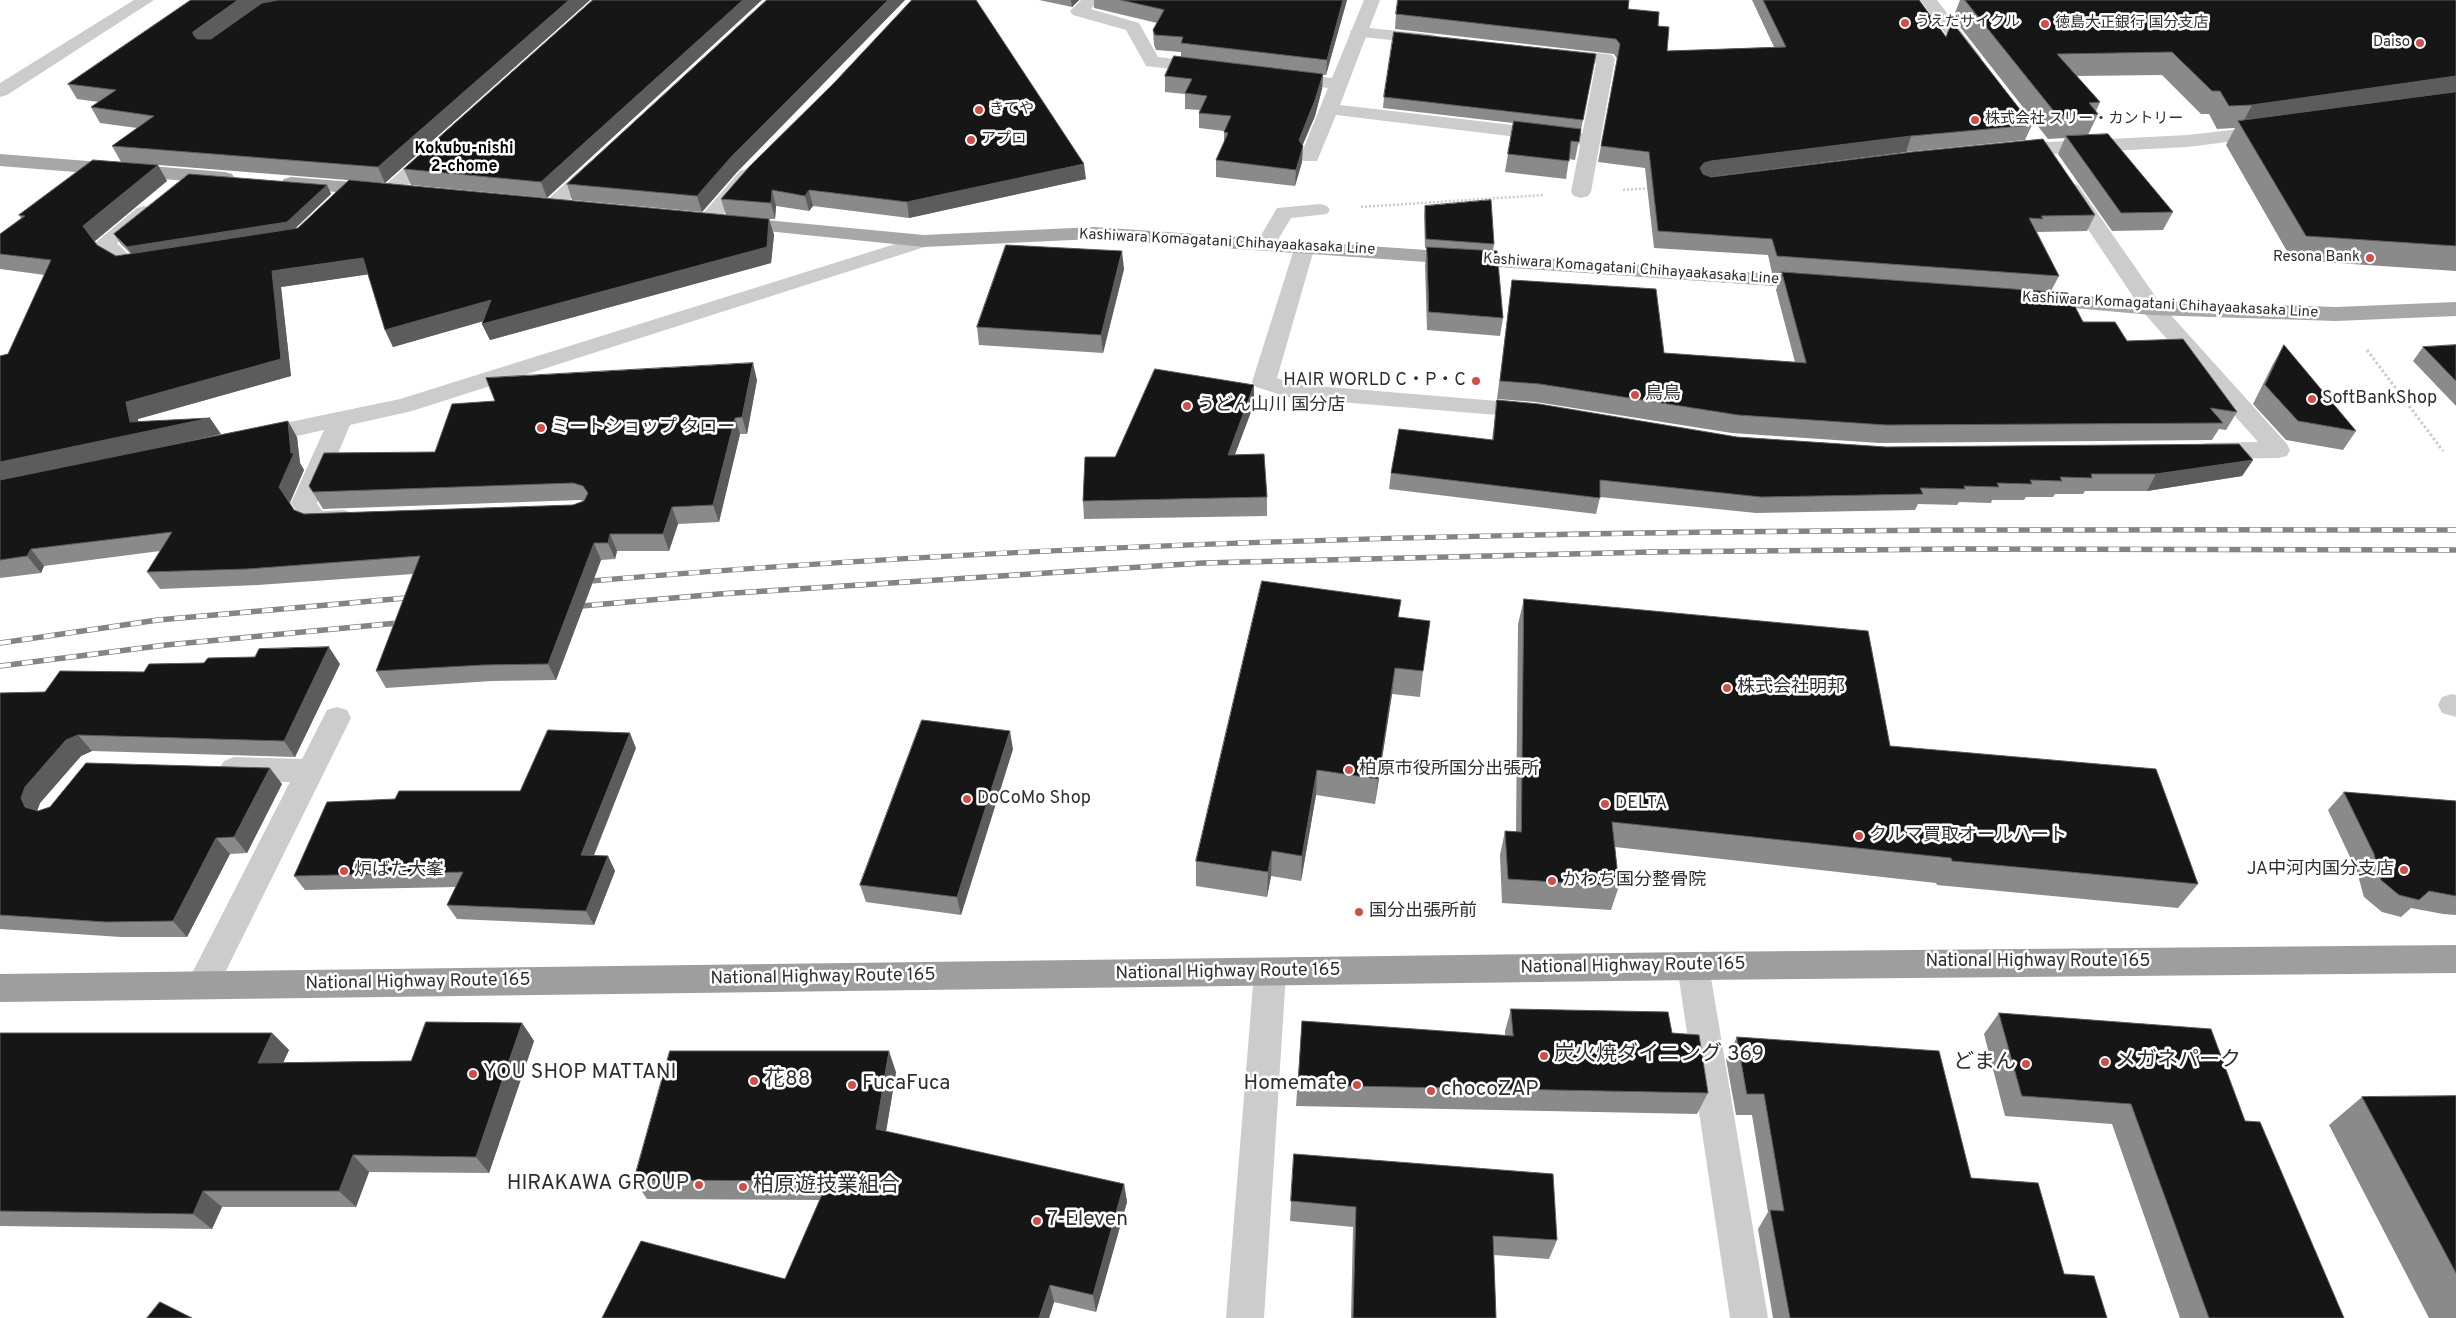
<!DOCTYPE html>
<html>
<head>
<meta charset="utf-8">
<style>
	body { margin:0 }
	canvas { display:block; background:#fff }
</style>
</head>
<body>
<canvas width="2456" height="1318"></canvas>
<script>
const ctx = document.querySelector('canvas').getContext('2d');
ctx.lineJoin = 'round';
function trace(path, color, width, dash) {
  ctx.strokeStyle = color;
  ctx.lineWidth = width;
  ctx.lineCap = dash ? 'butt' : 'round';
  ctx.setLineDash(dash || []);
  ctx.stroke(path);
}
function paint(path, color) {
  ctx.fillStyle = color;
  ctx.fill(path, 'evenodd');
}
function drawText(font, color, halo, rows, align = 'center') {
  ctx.font = font + ' Overpass,"Noto Sans JP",sans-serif';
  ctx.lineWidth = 5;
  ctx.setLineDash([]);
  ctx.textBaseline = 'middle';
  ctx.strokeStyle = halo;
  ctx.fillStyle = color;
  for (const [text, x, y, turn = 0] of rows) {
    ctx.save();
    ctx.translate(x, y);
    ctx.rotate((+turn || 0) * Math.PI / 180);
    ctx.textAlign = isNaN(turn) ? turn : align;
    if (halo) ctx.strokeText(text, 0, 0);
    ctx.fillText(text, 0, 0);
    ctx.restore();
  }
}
trace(new Path2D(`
	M1623 190 1651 188
	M1361 207 1544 195`), '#ccc', 2.5, [2, 2]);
trace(new Path2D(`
	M2367 350 2443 451`), '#ccc', 3, [2.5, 2.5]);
paint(new Path2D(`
	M1359 27 1429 34 1435 35 1438 39 1435 43 1429 44 1353 36 1350 32 1353 28Z
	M1559 49 1606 54 1612 55 1615 59 1591 192 1588 196 1581 198 1574 196 1571 192 1596 63 1553 58 1550 54 1553 50Z
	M144 206 151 208 154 212 151 216 117 243 132 258 151 255 158 257 162 261 158 265C125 274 115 273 95 243L137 208Z
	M2452 694 2456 695V717L2442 713 2438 705 2442 697Z
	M337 707 347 710 351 718 214 995 202 999 190 995 186 985 290 782 234 781 224 777 219 769 224 761 234 757 302 759 327 710Z`), '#ccc');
paint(new Path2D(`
	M134 0H154L7 95 0 97V83Z
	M1081 0H1099L1091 9 1139 23 1158 57 1208 63 1214 64 1217 68 1214 72 1208 73 1146 66 1126 30 1073 15 1070 11Z
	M1364 0H1380L1340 105 1591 134 1598 136 1601 140 1598 144 1591 146 1336 115 1317 161H1303L1300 157 1328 88 1285 83 1279 82 1276 78 1279 74 1285 73 1332 78Z
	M1920 0H1937L1981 57 1978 61H1966Z
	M2266 126 2273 128 2276 132 2273 136 2188 147 2010 156 2003 154 2000 150 2003 146 2010 144 2188 135Z
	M434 146 441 148 444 152 441 156 397 195 390 197 383 195 380 191 383 187 427 148Z
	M596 160 603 162 606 166 603 170 559 210 552 212 545 210 542 206 545 202 589 162Z
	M747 169 754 171 757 175 754 179 714 225 707 227 700 225 697 221 700 217 740 171Z
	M2071 183 2078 185 2160 303 2287 444 2290 450 2287 456 2278 458 2207 459 2198 457 2195 451 2198 445 2207 443 2258 442 2144 313 2061 189 2064 185Z
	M1320 204 1327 206 1330 210 1327 214 1291 218 1273 248 1266 250 1259 248 1256 244 1277 208Z
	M924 235 931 237 934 241 931 245 412 411 350 425 317 503 322 511 344 510 353 513 357 519 353 525 315 529 306 526 291 503 324 430 256 445 248 442 244 437 248 432 256 429 400 399Z
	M1305 240 1312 242 1315 246 1277 378 1293 384 1534 404 1542 406 1546 411 1542 416 1534 418 1291 398 1256 387 1252 382 1295 246 1298 242Z
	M1693 952 1704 956 1709 966 1768 1318H1730L1677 966 1682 956Z
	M1270 959 1281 963 1286 973 1264 1318H1226L1254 973 1259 963Z`), '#ccc');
paint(new Path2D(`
	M0 154 225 172 232 174 235 178 232 182 225 184 0 166Z
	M291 177 377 184 384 186 387 190 384 194 377 196 284 187 281 183 284 179Z
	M734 217 924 235 1094 227 1816 277 1824 278 1827 283 1824 288 1816 289 1094 239 924 247 727 227 724 223 727 219Z
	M2036 292 2152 301 2336 307 2456 302V316L2336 321 2152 315 2028 304 2025 299 2028 294Z`), '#a7a7a7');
paint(new Path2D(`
	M2456 945V973L1693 980 0 1002V974L1693 952Z`), '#9e9e9e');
const rail = new Path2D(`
	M579 582C1203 528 1831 529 2456 530
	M570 607 719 594 1203 563 1651 552 1959 549 2456 550
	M0 643 158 620 417 597
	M0 666 166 645 408 622`);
trace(rail, '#848484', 5.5);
trace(rail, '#fff', 4, [11]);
paint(new Path2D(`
	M590 0 385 183 121 162 112 146 137 128 100 123 91 107 99 102 77 99 68 84Z
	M593 0 547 198 411 185 404 169Z
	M767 0H905L737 172 702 212 572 200 567 184Z
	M1039 0H1079L1072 7Z
	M1094 0H1347L1326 75H1323L1322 89 1315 116 1302 146V162L1295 186 1216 177V160L1224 143V131L1199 128V113L1200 110 1185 109V94L1165 92V76L1181 57V52L1156 50 1154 45 1153 30 1157 23 1094 8Z
	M1752 0H1919L1946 37 2032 125 2025 140 1906 152 1711 177 2095 215 2087 231 2037 232 2059 276 2051 291 2083 322 2127 341 2237 412 2226 430 2219 429 2212 440 1879 443 1732 433 1536 402 1497 399 1512 280 1664 353 1795 362 1776 290 1782 273H1772L1768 255 1654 248 1645 168 1598 162 1617 59 1614 54 1395 29 1396 14 1628 9 1658 26 1667 51 1774 47Z
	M1960 0H2456V271L2292 260 2226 145 2235 128 2217 129 2209 114H2201L2162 75 2076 76 2100 102 2096 111 2098 114 2088 135 2173 212 2163 230 2112 231 2058 154 2065 138 2048 139 1953 18Z
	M1596 54 1575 160 1569 159 1566 179 1505 172 1513 123 1383 108 1384 97Z
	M834 83 1086 179 909 218 813 206 809 211 776 206 775 219H769L774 235 771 263 490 340 482 324 483 321 393 347 385 330 368 274 281 287 291 376 138 419V422L221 434 166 446 297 437 300 463 304 470 290 503 294 510 304 514 573 505 584 501 580 500 323 509 309 486 435 452 495 401 757 380 747 434H740L719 522 678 524 669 551H617L615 559 601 560 556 680 492 681 386 688 376 671 413 574 258 585 160 589 147 572 160 551 44 566 41 573 0 578V356L8 354 45 275 0 269V234L21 218 19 215 158 165 167 181 94 241 97 245 116 256 131 254 120 243 114 234 327 185 331 194 296 228 726 215 721 199Z
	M1425 206 1494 244 1493 251 1503 318 1500 336 1427 330 1425 265 1427 248H1425L1424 216Z
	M1124 269 1103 353 979 345 977 327Z
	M2284 345 2356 431 2343 450 2286 440 2253 404 2273 364Z
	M2456 345V406L2413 361 2423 347Z
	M1497 400 1737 437 1886 447 2253 460 2242 476 2147 491H2085L2083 494H2055L2053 497H2026L2024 500H1992L1991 503 1959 502 1957 505 1918 504 1915 510 1756 513 1600 497 1596 514 1389 489 1391 473 1492 440Z
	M1254 404 1235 454 1267 497V516L1084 519 1083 501 1115 457Z
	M1524 599 1890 746 2198 884 2178 908 1937 885 1936 883 1615 847 1619 886 1611 910 1502 903 1500 855 1505 831 1516 832 1518 624Z
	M1399 617 1423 671 1420 697 1392 694 1375 804 1316 795 1301 881 1271 876 1267 897 1196 886V861Z
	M204 663 340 664 295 757 92 751 81 756 40 803 37 811 282 784 247 853 230 854 187 937H121L0 929V693L45 692 144 672Z
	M636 748 594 856H608L615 871 594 925 457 919 447 905 456 887 305 890 294 876 395 799 520 791Z
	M1013 749 961 915 866 902 860 885Z
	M2344 792 2456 801V915L2443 914 2411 908 2401 917 2382 912 2364 897 2357 872 2328 810Z
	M1511 1009 1672 1033 1708 1093 1697 1114 1296 1106 1302 1021 1505 1036V1031Z
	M1999 1013 2245 1121 2344 1318H2180L2112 1124 2005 1116 1984 1034Z
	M522 1023 534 1041 489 1173 369 1172 356 1207H222L212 1229 0 1226V1033H272L289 1050 283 1063 411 1061Z
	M1737 1037 1971 1178 2107 1318H1773L1758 1229 1768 1212 1752 1115H1736L1726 1059Z
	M896 1072 886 1132 1124 1184 1127 1202 1096 1312 1054 1302 1049 1318H602L785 1279 820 1200 647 1199 634 1180Z
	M2456 1096V1318H2429L2329 1125 2362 1097Z
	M1294 1154 1557 1240 1549 1259 1494 1255 1496 1318H1351L1353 1227 1290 1221Z`), '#8a8a8a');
paint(new Path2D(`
	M238 0H290L201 46 193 34V32Z
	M569 0H590L385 183 378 167Z
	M743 0H762L547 198 541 182Z
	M888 0H905L737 172 702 212 697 196 732 156Z
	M1071 0H1079L1072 7Z
	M1343 0H1347L1326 75 1327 60Z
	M1323 74 1322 89 1315 116 1298 156 1299 140Z
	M2456 76V97L2241 126 2252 105Z
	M1911 136 1906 152 1707 177 1699 179 1700 168 1704 163 1711 161Z
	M1303 146 1302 162 1295 186 1296 170Z
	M1084 164 1086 179 909 218 907 202Z
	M158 165 167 181 94 242 83 226Z
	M327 185 331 194 292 231 133 256 127 247Z
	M772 190 776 206 775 219 771 203Z
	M809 190 813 206 809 211 805 196Z
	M769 219 774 235 771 263 490 340 482 324Z
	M1122 251 1124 269 1103 353 1101 335Z
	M363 258 371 274 281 287 291 376 138 419 140 432 210 418 221 434 0 482V462L130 422 126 402 272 271Z
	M491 300 498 317 393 347 385 330Z
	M753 363 757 380 747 434 742 417Z
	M1254 385V404L1228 473V455Z
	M735 418 740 434 719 522 713 505Z
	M288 421 297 437 300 463 304 470 289 504 279 487 291 453Z
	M2253 460 2242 476 2147 491 2156 474Z
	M672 507 678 524 669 551 663 534Z
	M610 534 617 551 615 559 608 543Z
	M594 543 601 560 556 680 548 664Z
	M31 549 44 566 41 573 27 556Z
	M329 647 340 664 295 757 284 741Z
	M1395 668 1392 694 1375 804 1378 779Z
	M1010 731 1013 749 961 915 957 897Z
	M630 733 636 748 588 869 581 855Z
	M78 735 92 751 81 756 40 803 36 814 25 807 21 798 25 787 66 740Z
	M270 768 282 784 247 853 234 837Z
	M1317 770 1316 795 1301 881 1302 856Z
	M216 838 230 854 187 937 173 921Z
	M1272 851 1271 876 1267 897 1268 872Z
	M608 856 615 871 594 925 586 911Z
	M522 1023 534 1041 489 1173 476 1157Z
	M272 1033 289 1050 275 1080 258 1063Z
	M889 1051 896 1072 883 1149 876 1129Z
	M353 1155 369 1172 356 1207 339 1191Z
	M1124 1184 1127 1202 1096 1312 1093 1295Z
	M203 1191 222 1207 212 1229 193 1214Z
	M1050 1285 1054 1302 1049 1318H1039Z`), '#5c5c5c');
const building = new Path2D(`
	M191 0H238L193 32V34L197 39H211L262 3 278 0H569L378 167 112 146 154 116 91 107 116 90 68 84Z
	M593 0H743L541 182 404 169Z
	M767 0H888L732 156 697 196 567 184Z
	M912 0H976L1084 164 907 202 809 190 805 196 772 190 771 203 721 199 749 167 834 83Z
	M1121 0H1343L1327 60 1181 43 1183 37 1155 35 1153 30 1164 10Z
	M1398 0H1629L1628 9 1659 12 1658 26 1669 27 1667 51 1786 47 1763 0H1919L1946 37 1952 22 2032 125 1911 136 1711 161 1704 163 1700 168 1703 174 1711 177 1912 152 2043 139 2095 215 2041 216 2043 219 2029 218 2059 276 1777 256 1772 239 1658 231 1649 152 1601 146 1620 44 1616 39 1396 14Z
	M1965 0H2456V76L2252 105 2229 106 2220 91H2212L2172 52 2057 54 2100 102 2089 103 2098 114 2058 116Z
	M1394 32 1596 54 1583 120 1384 97Z
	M1174 56 1323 74 1315 100 1299 140 1303 146 1296 170 1216 160 1228 133 1224 132 1231 116 1199 113 1207 96 1185 93 1192 79 1165 76Z
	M2456 92V246L2306 236 2238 121Z
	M1514 121 1581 129 1579 142 1571 141 1569 161 1508 154Z
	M2108 134 2173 212 2121 213 2066 136Z
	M93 160 158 165 83 226 97 245 116 256 298 228 349 180 769 219 767 247 482 324 491 300 385 330 363 258 272 271 281 359 126 402 130 422 210 418 0 462V356L8 354 51 260 0 254V234L25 216 19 215Z
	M189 174 327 185 287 222 127 247 114 234Z
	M1491 200 1494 244 1426 239 1425 206Z
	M1006 245 1122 251 1101 335 977 327Z
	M1427 247 1497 251 1503 318 1429 312Z
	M1782 272 2068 293 2083 322H2115L2127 341 2183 339 2237 412 2210 408 2223 423 1886 425 1738 415 1540 384 1500 381 1512 280 1656 289 1664 353 1806 363Z
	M2284 345 2356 431 2298 421 2265 385Z
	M2456 345V381L2423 347Z
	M753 363 742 417 735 418 713 505 672 507 663 534H610L608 543H594L548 664 483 665 376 671 420 556 247 569 147 572 172 532 31 549 27 556 0 560V480L288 421 291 453H294L279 487 294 510 304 514 573 505 584 501 588 493 583 486 573 483 313 492 309 486 324 453 435 452 452 404 495 401 486 378Z
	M1155 369 1254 385 1228 455 1264 454 1267 497 1083 501 1085 457H1115Z
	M1497 400 1539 404 1737 437 1886 447 2239 444 2253 460 2156 474H2091L2092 478 2060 477 2062 481 2030 480 2032 484 1997 483 1999 487 1964 486 1965 489 1920 488 1923 494 1761 497 1600 480V498L1391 473 1399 429 1493 440Z
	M1262 581 1401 600 1398 617 1430 621 1423 671 1395 668 1378 779 1317 770 1302 856 1272 851 1268 872 1196 861Z
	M1524 599 1868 631 1890 746 2156 769 2198 884 1952 861 1951 858 1612 822 1619 886 1508 879 1505 831 1521 832Z
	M329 647 284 741 78 735 66 740 25 787 21 798 25 807 38 811 50 807 86 763 270 768 234 837 216 838 173 921 106 922 0 915V693L45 692 60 671 144 672 149 664 204 663 208 658 255 657 259 649Z
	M922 720 1010 731 957 897 860 885Z
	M548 730 630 733 581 855 608 856 586 911 447 905 463 872 294 876 327 802 395 799 399 791H520Z
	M2344 792 2456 801V896L2429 891 2419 900 2399 895 2381 880 2374 854Z
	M1511 1009 1668 1012 1672 1033 1699 1035 1708 1093 1298 1085 1302 1021 1513 1036Z
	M1999 1013 2211 1029 2245 1121 2260 1122 2344 1318H2209L2131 1104 2022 1096Z
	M426 1022 522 1023 476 1157 353 1155 339 1191H203L193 1214 0 1211V1033H272L258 1063 411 1061Z
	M1737 1037 1939 1051 1971 1178 2038 1183 2064 1274 2094 1276 2107 1318H1790L1770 1210 1784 1211 1764 1094H1747Z
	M670 1051H889L876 1129 1124 1184 1093 1295 1050 1285 1039 1318H602L641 1241 785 1279 828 1181 634 1180Z
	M2456 1096V1273L2362 1097Z
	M1294 1154 1553 1174 1557 1240 1493 1236 1496 1318H1353L1356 1207 1291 1201Z
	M160 1302 192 1318H147Z`);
paint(building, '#161616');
trace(building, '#5c5c5c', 1);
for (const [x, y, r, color] of [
	[1905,23,5,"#d04e48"],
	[2045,24,5,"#d04e48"],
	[2420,43,5,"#d04e48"],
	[979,110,5,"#d04e48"],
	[1975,120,5,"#d04e48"],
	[971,140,5,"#d04e48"],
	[2370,258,5,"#d04e48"],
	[1476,381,5,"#d04e48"],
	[1635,395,5,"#d04e48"],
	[2312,399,5,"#d04e48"],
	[1187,406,5,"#d04e48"],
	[541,428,5,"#d04e48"],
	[1727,688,5,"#d04e48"],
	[1349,770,5,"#d04e48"],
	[967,799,5,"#d04e48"],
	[1605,804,5,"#d04e48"],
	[1859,836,5,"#d04e48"],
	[2404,870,5,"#d04e48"],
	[344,871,5,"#d04e48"],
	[1552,881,5,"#d04e48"],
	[1359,912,5,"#d04e48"],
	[1544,1056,5,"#d04e48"],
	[2105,1062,5,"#d04e48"],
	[2026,1064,5,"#d04e48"],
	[473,1074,5,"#d04e48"],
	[754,1081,5,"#d04e48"],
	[852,1085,5,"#d04e48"],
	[1357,1085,5,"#d04e48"],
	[1431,1091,5,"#d04e48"],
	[699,1185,5,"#d04e48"],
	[743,1187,5,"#d04e48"],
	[1037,1221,5,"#d04e48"]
]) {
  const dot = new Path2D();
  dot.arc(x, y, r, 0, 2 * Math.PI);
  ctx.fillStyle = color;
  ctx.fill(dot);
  trace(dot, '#fff', 2);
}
drawText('15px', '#2f2f2f', '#fff', [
	["うえだサイクル",1915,23],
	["徳島大正銀行 国分支店",2055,24],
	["Daiso",2410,43,"right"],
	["きてや",989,110],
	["株式会社 スリー・カントリー",1985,120],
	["アプロ",981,140],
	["Resona Bank",2360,258,"right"]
], 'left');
drawText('15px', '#2f2f2f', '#fff', [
	["Kashiwara Komagatani Chihayaakasaka Line",1227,243,3],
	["Kashiwara Komagatani Chihayaakasaka Line",1631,270,4],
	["Kashiwara Komagatani Chihayaakasaka Line",2170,306,3]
]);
drawText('bold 16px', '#000', '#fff', [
	["Kokubu-nishi",464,150],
	["2-chome",464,168]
]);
drawText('18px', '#2f2f2f', '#fff', [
	["HAIR WORLD C・P・C",1466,381,"right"],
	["鳥鳥",1645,395],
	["SoftBankShop",2322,399],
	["うどん山川 国分店",1197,406],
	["ミートショップ タロー",551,428],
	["株式会社明邦",1737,688],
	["柏原市役所国分出張所",1359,770],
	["DoCoMo Shop",977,799],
	["DELTA",1615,804],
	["クルマ買取オールハート",1869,836],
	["JA中河内国分支店",2394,870,"right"],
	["炉ばた大峯",354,871],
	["かわち国分整骨院",1562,881],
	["国分出張所前",1369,912]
], 'left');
drawText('18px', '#2f2f2f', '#fff', [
	["National Highway Route 165",2038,962],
	["National Highway Route 165",1633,967,-1],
	["National Highway Route 165",1228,973,-1],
	["National Highway Route 165",823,978,-1],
	["National Highway Route 165",418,983,-1]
]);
drawText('21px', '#2f2f2f', '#fff', [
	["炭火焼ダイニング 369",1554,1056],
	["メガネパーク",2115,1062],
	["どまん",2016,1064,"right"],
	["YOU SHOP MATTANI",483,1074],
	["花88",764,1081],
	["FucaFuca",862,1085],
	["Homemate",1347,1085,"right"],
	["chocoZAP",1441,1091],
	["HIRAKAWA GROUP",689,1185,"right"],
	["柏原遊技業組合",753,1187],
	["7-Eleven",1047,1221]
], 'left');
</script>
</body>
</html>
